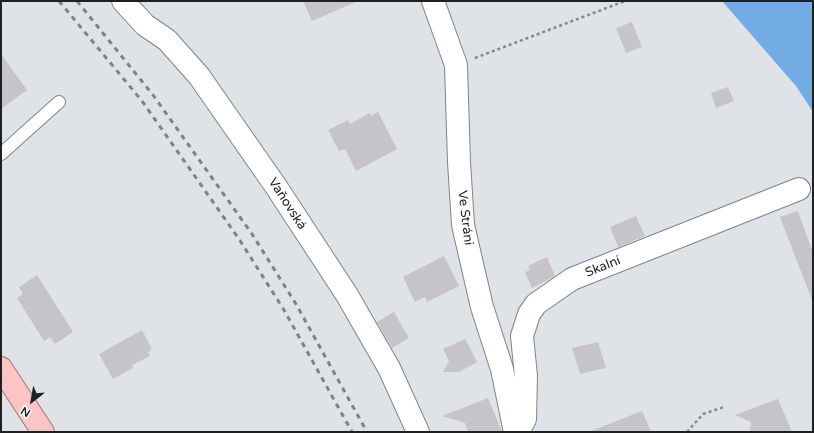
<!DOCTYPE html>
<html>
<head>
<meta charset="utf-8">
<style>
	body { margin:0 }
	#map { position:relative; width:814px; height:433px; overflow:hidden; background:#dfe2e6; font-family:"Varela Round",sans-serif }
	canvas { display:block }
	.frame { position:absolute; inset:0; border:2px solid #1f2021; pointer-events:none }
	.north { position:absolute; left:12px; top:381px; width:40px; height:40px; -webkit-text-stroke:3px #fff; paint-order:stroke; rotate:211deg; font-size:11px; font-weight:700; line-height:16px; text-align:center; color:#1f2021 }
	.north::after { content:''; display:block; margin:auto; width:14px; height:18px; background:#1f2021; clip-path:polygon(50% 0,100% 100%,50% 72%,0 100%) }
</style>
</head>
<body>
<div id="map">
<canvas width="814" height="433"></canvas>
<div class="frame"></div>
<div class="north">N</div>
</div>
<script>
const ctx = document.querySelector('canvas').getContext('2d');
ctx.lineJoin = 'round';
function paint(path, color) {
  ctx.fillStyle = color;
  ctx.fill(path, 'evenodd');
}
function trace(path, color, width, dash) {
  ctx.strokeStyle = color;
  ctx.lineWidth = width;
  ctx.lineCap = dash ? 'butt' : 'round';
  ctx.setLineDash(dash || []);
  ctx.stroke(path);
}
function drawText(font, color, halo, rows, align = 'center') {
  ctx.font = font + ' "Varela Round",sans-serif';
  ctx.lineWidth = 3.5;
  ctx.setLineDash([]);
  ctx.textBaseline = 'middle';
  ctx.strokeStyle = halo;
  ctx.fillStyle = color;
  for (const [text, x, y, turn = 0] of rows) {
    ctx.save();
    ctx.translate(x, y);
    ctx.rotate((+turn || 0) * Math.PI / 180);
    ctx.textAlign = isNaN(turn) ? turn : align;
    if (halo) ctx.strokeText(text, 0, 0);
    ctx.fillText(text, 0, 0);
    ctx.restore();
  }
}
paint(new Path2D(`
	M722 1H813V112L796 86Z`), '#73abe5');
paint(new Path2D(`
	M303 1H358L312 21Z
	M632 22 642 47 626 53 616 28Z
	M1 54 27 90 1 109Z
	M728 87 734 101 716 108 711 93Z
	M378 112 397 149 356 171 345 149 339 151 328 130 348 120 350 124 370 113 371 116Z
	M798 211 813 253V300H812L780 217Z
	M636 216 645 236 618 247 610 227Z
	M444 256 459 286 427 302 425 297 415 302 403 277Z
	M547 257 555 276 532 288 525 272 530 270 528 266Z
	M37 275 73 332 55 344 50 337 44 341 17 298 23 294 19 287Z
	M394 312 409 338 392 348 377 322Z
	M142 330 152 349 148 352 150 356 132 365 133 368 113 379 99 354Z
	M465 339 477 362 459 372H443L449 361 443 349Z
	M598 342 606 368 580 374 572 348Z
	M488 398 502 432H468L465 423 442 416Z
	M778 399 792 432H750L751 422 735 415Z
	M642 411 651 432H592L591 431Z`), '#c6c4c8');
const lane = new Path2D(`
	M1 154 59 102`);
const street = new Path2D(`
	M123 1 145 25 167 40 199 76 277 188 347 295 389 368 418 432
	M433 1 456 65 459 162 463 225 482 307 502 369 515 432
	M518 432 525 419 526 376 522 336 529 314 536 304 572 279 799 189`);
const primary = new Path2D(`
	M1 368 43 432`);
trace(lane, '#808386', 14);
trace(street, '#808386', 24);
trace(primary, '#ac7272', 24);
trace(new Path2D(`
	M475 58 625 1
	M687 432 703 414 724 407`), '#85878a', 2.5, [3, 3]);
trace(lane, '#fff', 12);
trace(street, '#fff', 22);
trace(primary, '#fbc5c5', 22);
trace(new Path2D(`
	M59 1 142 101 239 239 284 310 352 432
	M77 1 153 95 252 234 296 304 367 432`), '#808284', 3, [5, 5]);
drawText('13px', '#1f2021', '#fff', [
	["Vaňovská",287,204,57],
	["Ve Stráni",465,218,83],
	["Skalní",603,267,-22]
]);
</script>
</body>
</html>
